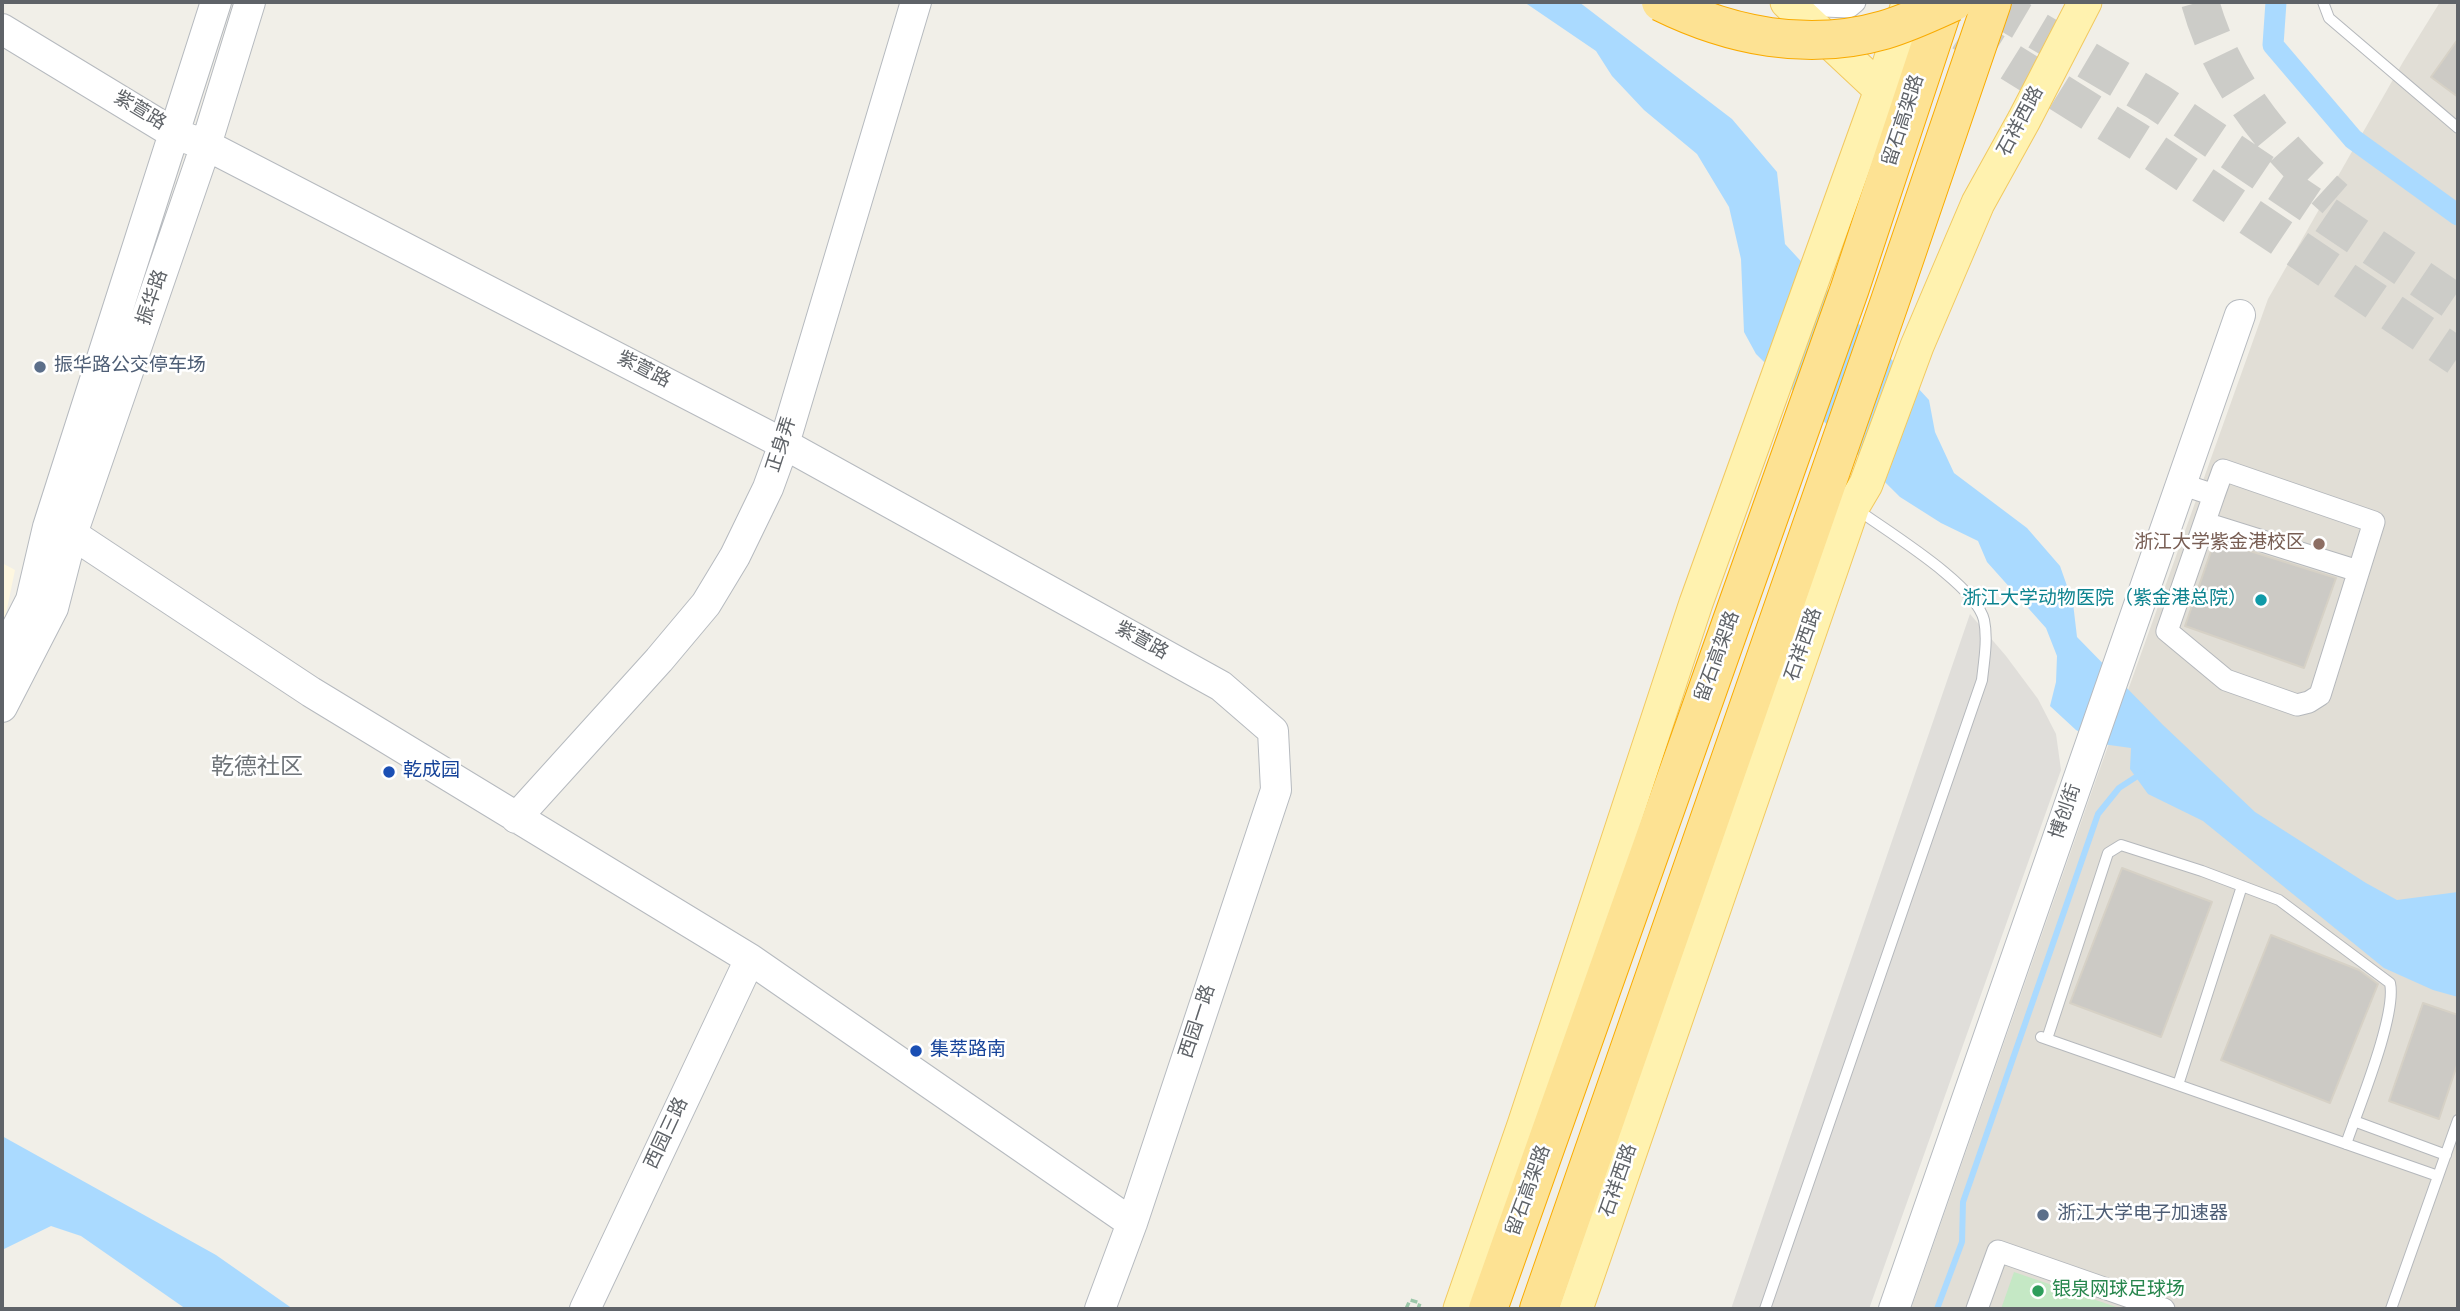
<!DOCTYPE html>
<html>
<head>
<meta charset="utf-8">
<style>
	body { margin:0 }
	#map { position:relative; width:2460px; height:1311px; overflow:hidden; background:#f1efe8; font-family:Overpass,sans-serif }
	canvas { display:block }
	.frame { position:absolute; inset:0; border:4px solid #5f6368; pointer-events:none }
</style>
</head>
<body>
<div id="map">
<canvas width="2460" height="1311"></canvas>
<div class="frame"></div>
</div>
<script>
const ctx = document.querySelector('canvas').getContext('2d');
ctx.lineJoin = 'round';
function paint(path, color) {
  ctx.fillStyle = color;
  ctx.fill(path, 'evenodd');
}
function trace(path, color, width, dash) {
  ctx.strokeStyle = color;
  ctx.lineWidth = width;
  ctx.lineCap = dash ? 'butt' : 'round';
  ctx.setLineDash(dash || []);
  ctx.stroke(path);
}
function drawText(font, color, halo, rows, align = 'center') {
  ctx.font = font + ' Overpass,"Noto Sans SC",sans-serif';
  ctx.lineWidth = 5;
  ctx.setLineDash([]);
  ctx.textBaseline = 'middle';
  ctx.strokeStyle = halo;
  ctx.fillStyle = color;
  for (const [text, x, y, turn = 0] of rows) {
    ctx.save();
    ctx.translate(x, y);
    ctx.rotate((+turn || 0) * Math.PI / 180);
    ctx.textAlign = isNaN(turn) ? turn : align;
    if (halo) ctx.strokeText(text, 0, 0);
    ctx.fillText(text, 0, 0);
    ctx.restore();
  }
}
paint(new Path2D(`
	M2 563 15 570 2 633Z`), '#fef7e0');
paint(new Path2D(`
	M1970 614 2006 656 2038 699 2056 734 2061 770 1869 1309H1731Z`), '#e0deda');
paint(new Path2D(`
	M2440 2H2458V1309H1911L2093 788 2268 299 2403 62Z`), '#e1ded6');
paint(new Path2D(`
	M2014 1272 2122 1309H2001Z`), '#c5e8c5');
paint(new Path2D(`
	M1524 2H1579L1732 119 1777 172 1785 244 1929 400 1935 432 1954 473 2027 528 2060 566 2073 603 2077 637 2163 725 2255 812 2366 883 2397 900 2458 892V997L2433 990 2384 968 2203 821 2148 794 2130 769 2131 748 2102 744 2076 730 2050 706 2056 682 2057 656 2046 628 1987 562 1978 541 1941 523 1900 497 1756 354 1744 332 1741 259 1729 207 1697 154 1644 110 1612 76 1596 51Z
	M2 1136 216 1255 293 1309H186L81 1236 51 1226 2 1250Z`), '#aadaff');
trace(new Path2D(`
	M1937 1309 1962 1242 1963 1202 2098 814 2119 788 2142 773`), '#aadaff', 6);
trace(new Path2D(`
	M2276 2 2273 45 2353 139 2458 215`), '#aadaff', 21);
const building = new Path2D(`
	M2458 39V97L2431 77Z
	M2215 540 2336 578 2304 668 2185 626Z
	M2122 868 2212 902 2161 1037 2070 1003Z
	M2271 935 2359 970 2378 984 2330 1103 2221 1060Z
	M2423 1003 2458 1015V1062L2439 1119 2389 1101Z`);
paint(building, '#cccac5');
trace(building, '#d6d1c6', 2);
trace(new Path2D(`
	M1914 2 2145 146 2458 357
	M1989 2 2158 102 2458 304
	M2200 2C2222 81 2274 146 2335 199`), '#ccccc8', 38, [38, 19]);
const lane = new Path2D(`
	M2323 2 2329 18 2458 128
	M2041 1037 2438 1176
	M2047 1039 2108 853 2121 845 2202 871 2279 900 2390 983C2397 1015 2358 1109 2346 1144
	M2178 1085 2242 886
	M2354 1121 2446 1155
	M1765 1309 1982 680C1984 661 1988 639 1984 620 1976 585 1888 532 1858 510
	M2391 1309 2458 1120`);
const street = new Path2D(`
	M1813 2 1824 6 1849 7 1855 2
	M2181 484 2214 495 2223 470 2374 522 2320 695 2309 702 2297 705 2226 680 2167 631 2214 495
	M2205 523 2358 571
	M1977 1309 1998 1251 2164 1309`);
const secondary = new Path2D(`
	M2 29 175 134 206 145 784 444 1221 686 1273 731 1276 790 1132 1223 1100 1309
	M48 527 72 534 311 692 750 959 1132 1223
	M2 657 31 600 48 527 216 2
	M2 707 53 608 72 534 206 145 250 2
	M516 818 659 660 706 604 735 556 768 488 784 444 916 2
	M585 1309 750 959
	M1894 1309 2240 315`);
const primary = new Path2D(`
	M1787 2 1881 90
	M1460 1309 1524 1125 1696 603 1881 90 1908 4
	M1576 1309 1853 506 1866 484 1917 346 1978 203 2024 120 2085 2`);
const highway = new Path2D(`
	M1488 1309 1850 288 1945 2
	M1539 1309 1890 301 1992 2`);
trace(lane, '#b5b8bc', 12);
trace(street, '#b5b8bc', 23);
trace(secondary, '#b6babf', 32);
trace(primary, '#f2c960', 35);
trace(highway, '#f9ab00', 40);
trace(new Path2D(`
	M1406 1309 1410 1300 1420 1303 1418 1309`), '#9cc7a9', 3.5, [7, 3.5]);
trace(lane, '#fff', 10);
trace(street, '#fff', 21);
trace(secondary, '#fff', 30);
trace(primary, '#fff2af', 33);
trace(highway, '#fde293', 38);
const highwayBridge = new Path2D(`
	M1661 2C1730 36 1808 52 1884 30 1908 23 1931 12 1953 2`);
trace(highwayBridge, '#f9ab00', 40, []);
trace(highwayBridge, '#fde293', 38);
for (const [x, y, r, color] of [
	[40,367,7,"#5c6f8a"],
	[2319,544,7,"#8d6e63"],
	[2261,600,7,"#0f9aa8"],
	[389,772,7,"#1a4fb4"],
	[916,1051,7,"#1a4fb4"],
	[2043,1215,7,"#5c6f8a"],
	[2038,1291,7,"#2e9e5b"]
]) {
  const dot = new Path2D();
  dot.arc(x, y, r, 0, 2 * Math.PI);
  ctx.fillStyle = color;
  ctx.fill(dot);
  trace(dot, '#fff', 2.5);
}
drawText('19px', '#5f6368', '#fff', [
	["紫萱路",139,112,31],
	["留石高架路",1905,121,-72],
	["石祥西路",2022,122,-62],
	["振华路",154,298,-71],
	["紫萱路",643,371,27],
	["正身弄",783,445,-72],
	["紫萱路",1141,642,29],
	["石祥西路",1805,645,-71],
	["留石高架路",1719,657,-70],
	["博创街",2067,812,-71],
	["西园一路",1199,1022,-72],
	["西园三路",668,1134,-65],
	["石祥西路",1620,1181,-71],
	["留石高架路",1530,1191,-70]
]);
drawText('19px', '#4e5e75', '#fff', [
	["振华路公交停车场",54,367],
	["浙江大学电子加速器",2057,1215]
], 'left');
drawText('19px', '#785e54', '#fff', [
	["浙江大学紫金港校区",2305,544]
], 'right');
drawText('19px', '#0d838f', '#fff', [
	["浙江大学动物医院（紫金港总院）",2247,600]
], 'right');
drawText('19px', '#164399', '#fff', [
	["乾成园",403,772],
	["集萃路南",930,1051]
], 'left');
drawText('19px', '#27864d', '#fff', [
	["银泉网球足球场",2052,1291]
], 'left');
drawText('23px', '#70757a', '#fff', [
	["乾德社区",257,769]
]);
</script>
</body>
</html>
